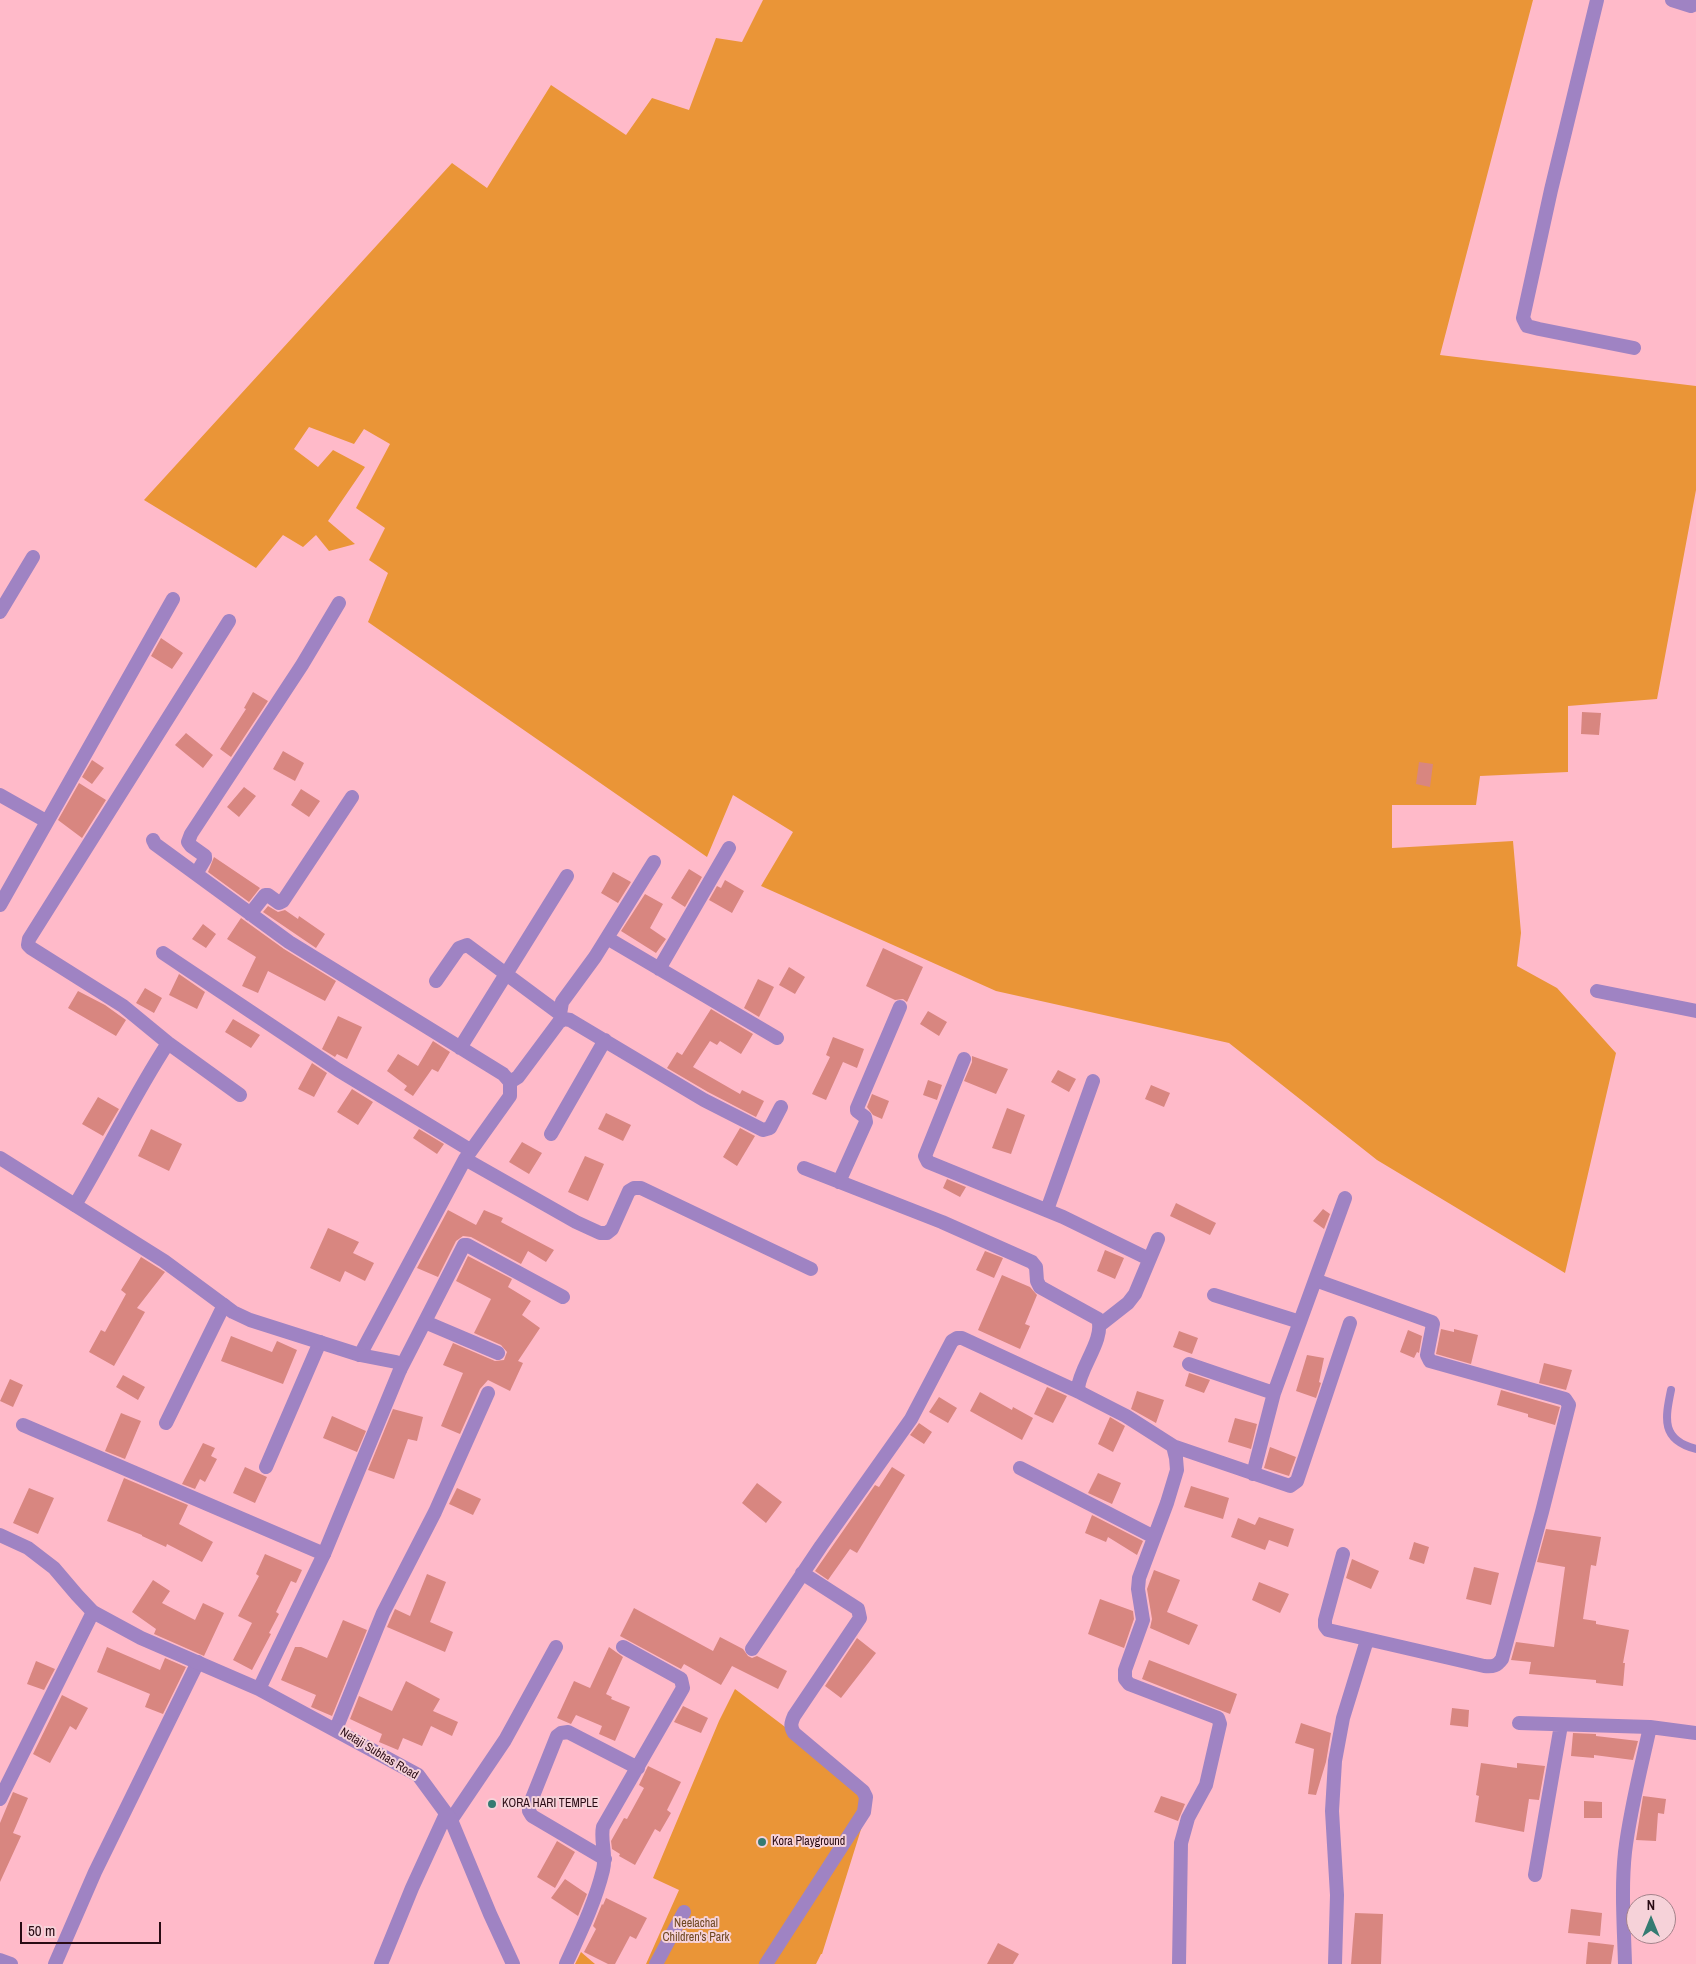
<!DOCTYPE html>
<html>
<head>
<meta charset="utf-8">
<style>
	body { margin:0 }
	#map { position:relative; width:1696px; height:1964px; overflow:hidden; background:#ffbac9; font-family:"Archivo Narrow",sans-serif }
	canvas { display:block }
	.north { position:absolute; left:1626px; top:1894px; width:50px; height:50px; box-sizing:border-box; background:#f6d2d9; border:1px solid #a4828a; border-radius:50%; rotate:0deg; font-size:14px; font-weight:700; line-height:20px; text-align:center; color:#290b14 }
	.north::after { content:''; display:block; margin:auto; width:18px; height:22px; background:#357b72; clip-path:polygon(50% 0,100% 100%,50% 72%,0 100%) }
	.scale { position:absolute; left:20px; top:1922px; width:141px; height:22px; box-sizing:border-box; border:2px solid #290b14; border-top:0; padding-left:6px; font-size:15px; line-height:18px; white-space:nowrap; color:#290b14; -webkit-text-stroke:4px #f6d2d9; paint-order:stroke }
</style>
</head>
<body>
<div id="map">
<canvas width="1696" height="1964"></canvas>
<div class="north">N</div>
<div class="scale">50 m</div>
</div>
<script>
const ctx = document.querySelector('canvas').getContext('2d');
ctx.lineJoin = 'round';
function paint(path, color) {
  ctx.fillStyle = color;
  ctx.fill(path, 'evenodd');
}
function trace(path, color, width, dash) {
  ctx.strokeStyle = color;
  ctx.lineWidth = width;
  ctx.lineCap = dash ? 'butt' : 'round';
  ctx.setLineDash(dash || []);
  ctx.stroke(path);
}
function drawText(font, color, halo, rows, align = 'center') {
  ctx.font = font + ' "Archivo Narrow",sans-serif';
  ctx.lineWidth = 4;
  ctx.setLineDash([]);
  ctx.textBaseline = 'middle';
  ctx.strokeStyle = halo;
  ctx.fillStyle = color;
  for (const [text, x, y, turn = 0] of rows) {
    ctx.save();
    ctx.translate(x, y);
    ctx.rotate((+turn || 0) * Math.PI / 180);
    ctx.textAlign = isNaN(turn) ? turn : align;
    if (halo) ctx.strokeText(text, 0, 0);
    ctx.fillText(text, 0, 0);
    ctx.restore();
  }
}
paint(new Path2D(`
	M763 0H1533L1440 355 1696 386V490L1657 699 1568 706V772L1480 776 1476 805H1392V848L1513 841 1521 933 1517 966 1557 988 1616 1053 1565 1273 1377 1160 1229 1043 996 991 761 886 793 832 733 795 707 857 368 622 388 573 369 560 385 528 356 508 390 444 364 429 354 444 309 427 294 449 318 467 333 450 365 467 328 521 355 544 329 551 316 535 303 547 283 535 256 568 144 500 452 163 487 188 551 85 626 135 652 98 689 110 716 38 742 42Z
	M735 1689 867 1789 868 1807 822 1954H821L816 1964H646L679 1890 653 1878 719 1721Z
	M581 1952 595 1964H575Z`), '#ea9537');
paint(new Path2D(`
	M161 638 183 653 172 669 151 656Z
	M253 692 268 701 231 757 220 749 246 709 244 708Z
	M1582 712 1601 713 1599 735 1581 734Z
	M186 733 213 755 203 768 175 745Z
	M283 751 304 763 295 781 273 769Z
	M92 760 104 768 92 784 82 777Z
	M1419 762 1433 764 1430 787 1416 784Z
	M79 783 106 800 82 838 58 820Z
	M244 787 256 796 239 817 227 807Z
	M301 789 320 801 309 817 291 805Z
	M214 857 260 888 249 902 208 872Z
	M689 869 702 877 685 907 671 898Z
	M613 872 631 882 618 903 601 893Z
	M725 880 744 891 732 913 709 900 717 886 721 888Z
	M645 894 663 904 650 928 666 939 656 953 621 931Z
	M268 906 278 912 285 910 298 919 299 916 325 934 316 948 263 912Z
	M241 918 284 949 336 981 325 1001 268 971 258 993 242 986 256 957 227 939Z
	M203 924 216 934 206 948 192 939Z
	M883 948 923 967 907 1002 903 999 895 1000 866 986Z
	M789 967 805 977 795 994 779 985Z
	M179 974 205 992 197 1009 169 995Z
	M758 979 774 987 759 1017 744 1008Z
	M145 988 162 998 154 1013 136 1003Z
	M78 991 105 1005 126 1020 116 1036 68 1008Z
	M711 1009 753 1034 741 1054 720 1041 717 1045 710 1041 693 1067 740 1094 742 1090 764 1101 756 1117 708 1092 667 1068 677 1052 682 1055Z
	M928 1011 947 1022 939 1036 920 1024Z
	M338 1016 362 1027 347 1059 337 1054 335 1057 322 1049Z
	M233 1019 260 1035 251 1048 225 1032Z
	M833 1037 864 1049 857 1068 843 1062 826 1100 812 1094 830 1057 826 1055Z
	M433 1041 450 1052 438 1072 432 1069 413 1096 404 1090 407 1086 387 1071 398 1054 418 1066Z
	M972 1056 1008 1069 996 1094 964 1081 972 1062Z
	M312 1063 327 1073 314 1097 298 1089Z
	M1058 1070 1076 1079 1069 1092 1051 1082Z
	M928 1080 942 1085 937 1100 923 1095Z
	M1151 1085 1170 1093 1164 1107 1145 1099Z
	M352 1089 373 1102 358 1125 337 1112Z
	M872 1094 889 1101 882 1119 873 1115 867 1107Z
	M98 1097 119 1109 103 1136 82 1124Z
	M1007 1108 1025 1115 1011 1154 992 1148Z
	M606 1113 631 1125 623 1141 598 1129Z
	M740 1128 755 1136 737 1166 723 1157Z
	M151 1129 182 1144 169 1171 138 1156Z
	M419 1129 444 1144 437 1154 413 1138Z
	M522 1142 542 1153 529 1174 509 1162Z
	M585 1156 604 1164 588 1201 568 1192Z
	M947 1179 966 1187 960 1197 943 1188Z
	M1176 1203 1216 1223 1210 1235 1170 1216Z
	M1323 1209 1330 1214 1324 1229 1313 1221Z
	M448 1210 476 1225 484 1210 503 1218 501 1222 554 1250 546 1262 528 1251 521 1264 471 1237 463 1236 456 1241 438 1277 417 1268Z
	M328 1228 359 1242 353 1253 374 1263 365 1281 345 1271 340 1282 310 1268Z
	M1105 1250 1124 1258 1115 1279 1097 1271Z
	M985 1251 1003 1258 994 1278 976 1270Z
	M468 1256 512 1279 508 1287 531 1301 522 1315 540 1328 518 1361 523 1363 510 1391 488 1380 480 1389 460 1434 441 1426 463 1373 443 1365 453 1343 495 1361 504 1360 507 1352 501 1345 474 1333 491 1299 456 1281Z
	M141 1257 165 1272 137 1308 145 1312 114 1366 89 1352 101 1330 105 1332 126 1294 121 1290Z
	M1002 1275 1030 1287 1037 1295 1025 1324 1030 1326 1020 1349 978 1330Z
	M1441 1329 1454 1332V1329L1478 1335 1471 1364 1436 1354Z
	M1408 1330 1422 1336 1419 1353 1417 1352 1414 1358 1400 1352Z
	M1179 1331 1198 1338 1192 1354 1173 1347Z
	M231 1336 272 1352 277 1341 297 1350 283 1384 221 1361Z
	M1307 1355 1324 1358 1319 1382 1321 1383 1316 1398 1296 1391Z
	M1544 1363 1572 1370 1566 1390 1539 1383Z
	M1189 1373 1210 1380 1204 1393 1185 1386Z
	M123 1375 145 1387 138 1400 116 1387Z
	M10 1379 23 1385 13 1407 0 1401Z
	M1047 1387 1067 1396 1053 1423 1034 1414Z
	M1501 1390 1560 1407 1555 1425 1528 1417V1414L1497 1405Z
	M1137 1391 1164 1400 1156 1423 1131 1409Z
	M980 1392 1012 1410 1013 1407 1033 1418 1022 1440 970 1411Z
	M939 1397 957 1408 948 1423 929 1412Z
	M393 1409 423 1417 417 1441 408 1439 394 1479 368 1470Z
	M121 1413 141 1421 125 1459 105 1451Z
	M332 1416 366 1431 357 1452 323 1438Z
	M1110 1417 1125 1426 1113 1452 1098 1444Z
	M1235 1418 1257 1424 1251 1449 1228 1442Z
	M919 1423 932 1432 924 1444 910 1435Z
	M203 1443 215 1448 211 1456 217 1459 205 1482 200 1479 195 1489 182 1484Z
	M1270 1447 1296 1457 1289 1476 1264 1468Z
	M245 1467 267 1477 255 1503 233 1493Z
	M892 1467 905 1475 857 1553 850 1549 828 1580 815 1571 875 1485 879 1487Z
	M1098 1473 1121 1483 1112 1504 1088 1493Z
	M124 1478 188 1505 179 1524 213 1542 202 1562 167 1544 166 1547 142 1536V1535L107 1521Z
	M757 1483 782 1502 766 1523 742 1503Z
	M1191 1486 1229 1498 1223 1519 1184 1507Z
	M29 1488 54 1498 38 1534 13 1523Z
	M457 1488 481 1499 473 1515 449 1504Z
	M1092 1515 1143 1541 1137 1555 1108 1537 1106 1542 1085 1533Z
	M1259 1517 1294 1529 1288 1547 1269 1540 1265 1550 1231 1537 1238 1518 1255 1525Z
	M1546 1529 1601 1537 1596 1566 1591 1565 1583 1619 1596 1621V1624L1629 1630 1623 1663H1625L1623 1686 1596 1683V1680L1529 1674 1531 1662 1511 1660 1516 1642 1554 1647 1565 1567 1537 1562Z
	M1414 1542 1429 1547 1424 1564 1409 1559Z
	M265 1554 302 1570 296 1583 291 1581 276 1612 279 1614 269 1633 271 1634 252 1670 233 1660 252 1623 238 1616 259 1576 256 1574Z
	M1352 1559 1379 1571 1371 1589 1346 1578Z
	M1474 1567 1499 1573 1491 1605 1466 1599Z
	M1154 1570 1180 1580 1167 1612 1198 1625 1189 1645 1150 1628 1152 1619 1147 1589Z
	M427 1574 446 1582 430 1622 453 1632 445 1652 387 1627 395 1609 410 1616Z
	M153 1580 170 1591 162 1603 195 1620 203 1603 224 1613 204 1656 154 1634 156 1629 132 1612Z
	M1259 1582 1289 1594 1280 1613 1252 1600Z
	M1100 1599 1133 1611 1134 1619 1124 1648 1088 1634Z
	M634 1608 713 1651 720 1637 743 1649 748 1656 752 1658 757 1656 787 1671 778 1689 732 1666 721 1685 684 1664 681 1669 620 1636Z
	M343 1620 367 1630 332 1716 311 1707 316 1695 281 1680 295 1647H301L327 1658Z
	M857 1638 876 1653 841 1698 825 1686Z
	M107 1647 160 1670 165 1658 186 1667 163 1714 145 1707 150 1694 97 1672Z
	M609 1647 623 1657 606 1694 612 1697 611 1699 630 1707 615 1741 599 1734 602 1726 576 1715 571 1724 557 1718 574 1681 590 1688Z
	M1149 1660 1237 1694 1230 1714 1142 1679Z
	M36 1661 55 1669 44 1690 27 1684Z
	M406 1681 440 1699 433 1711 458 1722 452 1736 431 1726 422 1746 403 1738 398 1750 379 1742 382 1734 350 1719 359 1696 392 1711Z
	M62 1695 88 1708 76 1730 70 1726 50 1763 33 1754Z
	M683 1706 708 1718 701 1733 674 1722Z
	M1452 1708 1469 1710 1468 1727 1450 1725Z
	M1301 1723 1331 1733 1326 1762 1316 1795 1308 1794 1314 1749 1295 1743Z
	M1573 1733 1596 1734V1736L1638 1741 1633 1760 1594 1755V1758L1571 1756Z
	M1481 1763 1517 1768V1763L1545 1766 1539 1800 1529 1799 1524 1832 1475 1822 1479 1796 1476 1795Z
	M648 1766 681 1782 667 1810 671 1813 660 1832 655 1829 635 1865 619 1856 620 1854 612 1849 611 1841 624 1818 627 1819 644 1788 639 1785Z
	M13 1792 28 1798 13 1833 21 1836 0 1882V1823Z
	M1161 1796 1185 1804 1178 1821 1154 1812Z
	M1643 1796 1666 1799 1664 1814 1658 1813 1656 1841 1636 1840Z
	M1584 1801 1602 1802V1818H1584Z
	M557 1841 575 1852 555 1888 537 1877Z
	M565 1879 587 1894 578 1916 551 1898Z
	M606 1898 647 1918 636 1939 630 1936 615 1964H608L584 1952 596 1929 593 1926 602 1904 603 1905Z
	M1571 1909 1602 1913 1600 1936 1568 1933Z
	M1355 1913 1383 1914 1381 1964H1351Z
	M1588 1942 1614 1945 1611 1964H1586Z
	M998 1943 1019 1954 1013 1964H987Z`), '#d88680');
trace(new Path2D(`
	M1671 1390C1665 1419 1661 1440 1696 1449`), '#9f83c3', 8);
trace(new Path2D(`
	M1597 0 1551 190 1523 318 1527 326 1539 329 1634 348
	M1672 0 1691 6 1696 4
	M0 612 33 557
	M229 621 29 939 28 945 31 948 123 1006 168 1043 240 1095
	M0 795 46 821
	M153 840 155 844 289 942 503 1074 510 1082V1096L465 1159 360 1355
	M196 874 205 859V856L191 846 188 842 191 834 302 665 339 603
	M0 905 173 599
	M250 914 265 895H268L279 903 283 901 352 797
	M607 938 777 1038
	M163 953 338 1070 470 1150
	M659 969 729 848
	M436 981 459 948 467 945 560 1014
	M1597 991 1696 1011
	M561 1021 560 1014 562 1002 595 957 654 862
	M460 1048 567 876
	M964 1059 925 1156 928 1162 1063 1217 1149 1259
	M510 1082 518 1077 559 1022 564 1019 570 1020 704 1100 763 1130 770 1128 781 1107
	M551 1134 605 1040
	M465 1159 576 1222 600 1233H607L612 1229 629 1191 634 1188H641L811 1269
	M804 1168 942 1222 1032 1262 1036 1267 1037 1281 1040 1287 1098 1319C1105 1339 1080 1367 1078 1388L1081 1393 1126 1416 1173 1446 1176 1458 1177 1470 1167 1503 1139 1578 1138 1589 1143 1620 1125 1670V1679L1129 1684 1218 1718 1220 1724 1206 1785 1188 1818 1181 1843 1179 1964
	M839 1182 866 1122 865 1117 857 1111V1108L900 1007
	M75 1205C107 1152 134 1095 168 1043
	M1047 1210 1093 1081
	M1315 1280 1432 1322 1433 1324 1427 1355 1430 1361 1565 1399 1569 1405 1542 1512 1502 1659C1497 1666 1493 1667 1484 1666L1328 1630 1325 1626V1620L1343 1554
	M1214 1295 1300 1322
	M425 1322 498 1353
	M1100 1325 1128 1303 1135 1294 1158 1239
	M1189 1364 1274 1393
	M400 1370 464 1245H467L563 1297
	M166 1423 224 1305
	M23 1425 324 1554
	M1173 1446 1290 1486 1297 1481 1350 1323
	M266 1467 320 1342
	M1020 1468 1154 1537
	M1253 1474 1274 1393 1345 1198
	M752 1649 821 1546 911 1419 952 1341 957 1338H962L1081 1393
	M1519 1723 1650 1727 1696 1733
	M336 1729 383 1613 435 1512 488 1393
	M0 1799 93 1612
	M451 1820 505 1740 556 1647
	M605 1859 532 1816 529 1811V1806L557 1736 561 1733 568 1732 638 1768
	M1535 1875 1561 1725
	M0 1960 11 1964
	M55 1964 95 1872 198 1662
	M566 1964C580 1933 595 1903 603 1870 607 1855 600 1841 603 1827L683 1688 681 1679 623 1647
	M656 1964 684 1912
	M766 1964 864 1812 866 1797 863 1791 794 1733C790 1726 791 1723 794 1716L860 1618 858 1609 802 1573
	M1335 1964 1337 1895 1332 1811 1335 1761 1343 1718 1367 1640
	M1625 1964C1624 1927 1621 1889 1625 1852 1630 1810 1641 1768 1650 1727`), '#9f83c3', 14);
trace(new Path2D(`
	M0 1158 164 1261 233 1312 250 1320 360 1355 396 1362 400 1365V1370L324 1554 259 1689 141 1638 93 1612 77 1595 54 1568 28 1548 0 1535
	M259 1689 418 1775 451 1820 490 1914 513 1964
	M381 1964 412 1888 446 1814`), '#9f83c3', 14);
for (const [x, y, r, color] of [
	[492,1804,5,"#357b72"],
	[762,1842,5,"#357b72"]
]) {
  const dot = new Path2D();
  dot.arc(x, y, r, 0, 2 * Math.PI);
  ctx.fillStyle = color;
  ctx.fill(dot);
  trace(dot, '#f6d2d9', 2);
}
drawText('12px', '#290b14', '#f6d2d9', [
	["Netaji Subhas Road",379,1754,31]
]);
drawText('12px', '#290b14', '#f6d2d9', [
	["KORA HARI TEMPLE",502,1804],
	["Kora Playground",772,1842]
], 'left');
drawText('12px', '#6d4721', '#f6d2d9', [
	["Neelachal",696,1924],
	["Children's Park",696,1938]
]);
</script>
</body>
</html>
